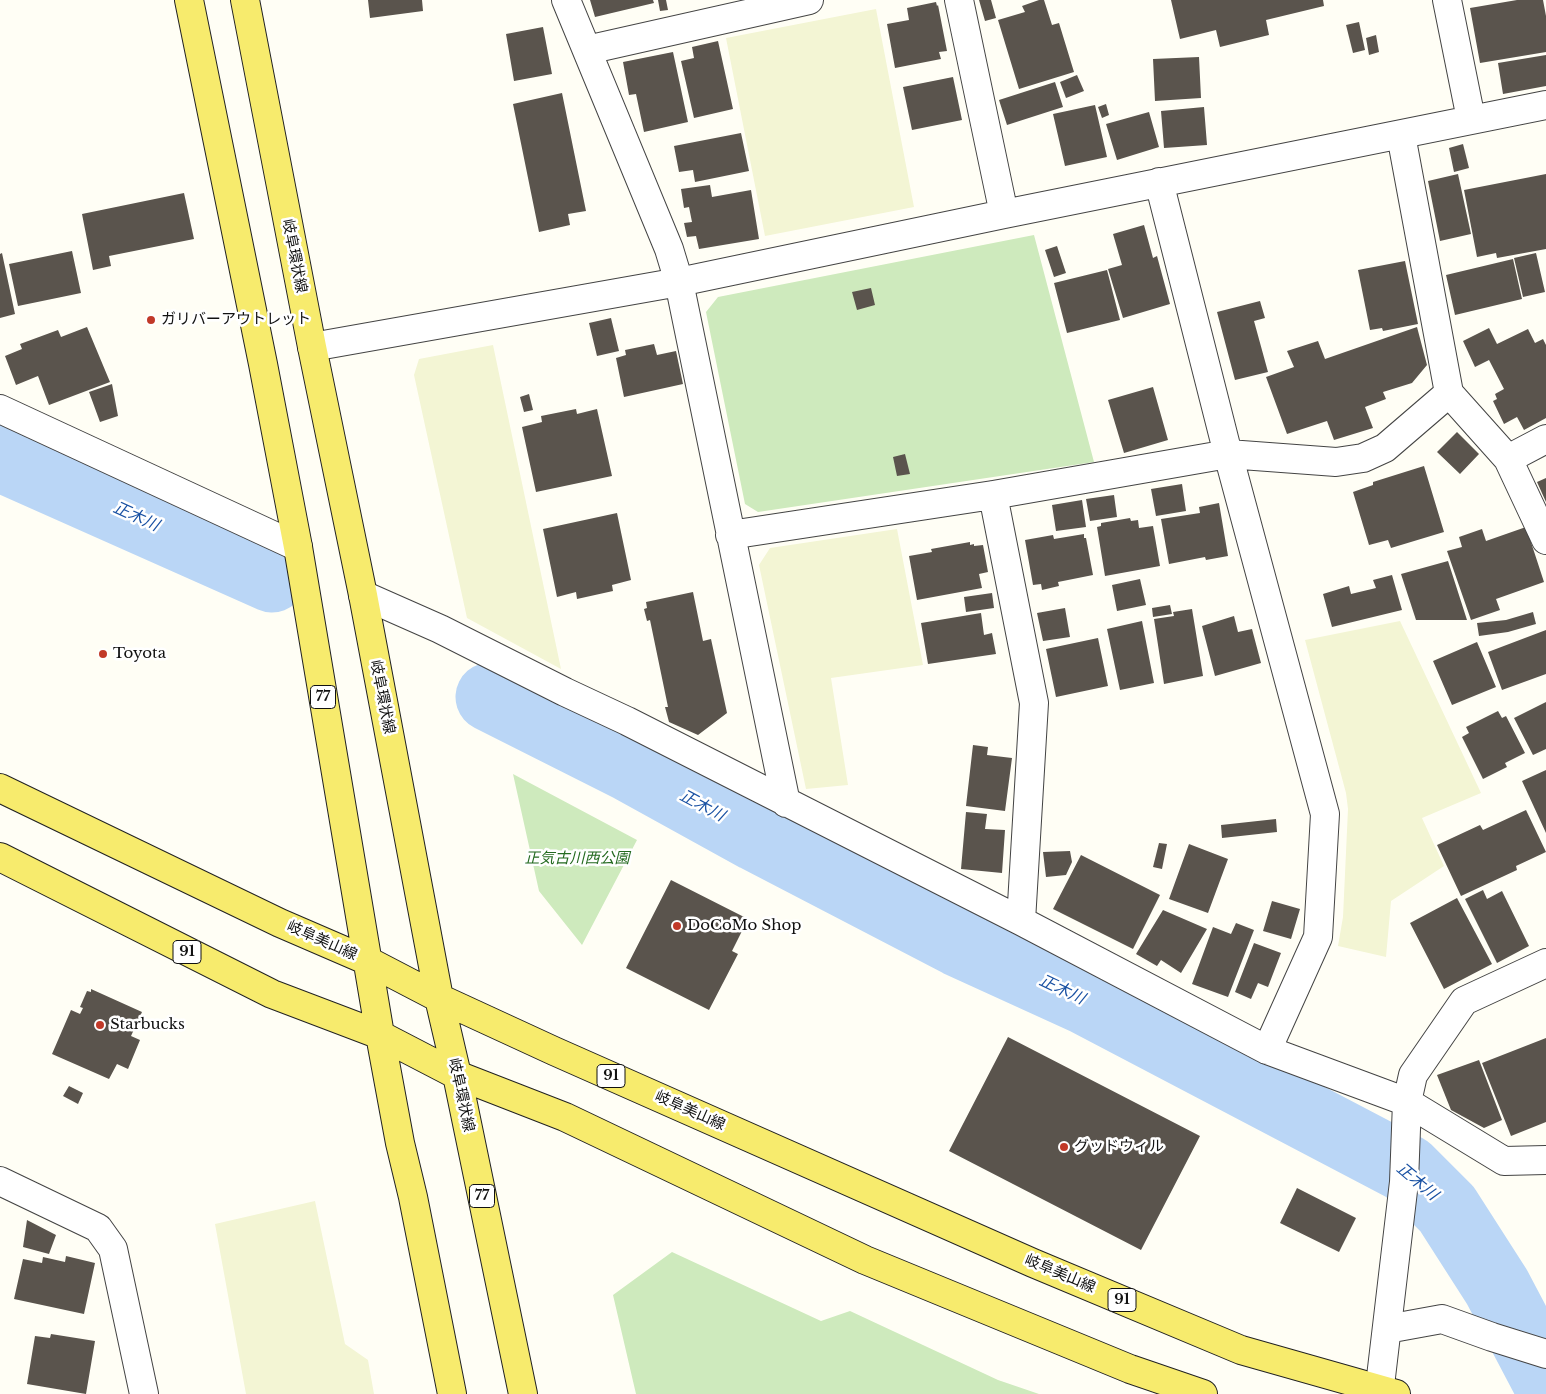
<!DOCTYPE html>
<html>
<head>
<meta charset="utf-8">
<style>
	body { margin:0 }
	canvas { display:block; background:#fffef5 }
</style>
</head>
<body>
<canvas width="1546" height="1394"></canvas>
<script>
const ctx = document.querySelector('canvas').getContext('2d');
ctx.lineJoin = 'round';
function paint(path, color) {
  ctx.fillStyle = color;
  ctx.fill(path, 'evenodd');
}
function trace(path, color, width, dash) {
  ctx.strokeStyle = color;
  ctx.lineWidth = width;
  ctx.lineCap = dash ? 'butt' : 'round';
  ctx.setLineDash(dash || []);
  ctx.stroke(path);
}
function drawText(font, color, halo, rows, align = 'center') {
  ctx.font = font + ' "Libre Baskerville","Noto Sans JP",serif';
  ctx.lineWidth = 5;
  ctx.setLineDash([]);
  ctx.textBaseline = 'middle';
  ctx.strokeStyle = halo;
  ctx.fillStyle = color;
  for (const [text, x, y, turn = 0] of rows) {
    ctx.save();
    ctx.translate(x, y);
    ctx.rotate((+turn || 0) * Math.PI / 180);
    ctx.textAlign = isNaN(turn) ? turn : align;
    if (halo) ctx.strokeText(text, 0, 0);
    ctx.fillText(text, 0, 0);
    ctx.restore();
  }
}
paint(new Path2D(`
	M876 9 914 207 765 236 726 38Z
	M493 345 561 669 467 618 414 375 419 359Z
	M897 529 923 665 831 678 848 785 806 789 759 565 770 548Z
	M1400 621 1481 793 1422 818 1444 866 1391 901 1386 957 1338 946 1343 917 1348 809 1346 793 1305 640Z
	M315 1201 345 1344 368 1360 374 1394H246L215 1224Z`), '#f3f5d4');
paint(new Path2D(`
	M1034 235 1094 462 758 512 745 504 706 312 718 297Z
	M513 774 637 840 582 945 539 891Z
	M672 1252 821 1321 850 1311 998 1380 1039 1394H636L613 1295Z`), '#ceeabd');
trace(new Path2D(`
	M0 457 272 578
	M490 697 631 768 756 837 958 942 1083 999 1407 1169 1447 1209 1497 1287 1546 1380`), '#bad6f6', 69);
paint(new Path2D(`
	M368 0H422L423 11 370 18Z
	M590 0H653L654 3 595 17Z
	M658 0H666L668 10 660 11Z
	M979 0H991L996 18 985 21Z
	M1039 0H1044L1052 25 1059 23 1074 72 1019 89 998 20 1025 12 1022 6Z
	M1171 0H1323L1324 6 1266 20 1269 35 1220 47 1216 30 1180 39Z
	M1517 0H1543L1546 16V52L1480 63 1470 8Z
	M936 2 937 6 938 5 947 51 939 52 941 59 895 68 887 24 909 20 907 8Z
	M1359 22 1365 50 1353 53 1346 25Z
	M543 27 552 74 514 81 506 34Z
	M1376 35 1379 52 1369 55 1366 38Z
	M718 41 733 109 694 118 681 61 694 58 692 47Z
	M673 52 688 122 644 132 636 94 629 95 623 62Z
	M1546 55V86L1503 94 1498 63Z
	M1199 57 1201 98 1155 101 1153 59Z
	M1077 75 1084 91 1066 98 1060 82Z
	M953 77 962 120 912 130 903 87Z
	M1055 82 1063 107 1007 125 999 100Z
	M562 93 586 211 568 214 570 225 539 232 513 104Z
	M1106 104 1109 115 1102 118 1098 107Z
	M1095 105 1107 157 1065 166 1053 114Z
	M1204 107 1207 145 1164 148 1161 111Z
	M1149 112 1159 147 1117 160 1106 124Z
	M741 133 749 171 695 182 693 170 679 172 674 146Z
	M1463 144 1469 168 1454 172 1449 148Z
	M1458 174 1471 234 1440 241 1428 181Z
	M1546 174V249L1497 258 1496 253 1477 257 1464 190Z
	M710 185 712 197 751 190 759 239 699 249 696 236 687 237 684 223 692 222 689 207 684 208 681 189Z
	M184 193 194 239 109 256 111 266 93 270 82 214Z
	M1144 225 1153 258 1157 256 1170 304 1123 318 1108 269 1122 265 1113 234Z
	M1057 246 1066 273 1054 277 1045 250Z
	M72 251 81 293 18 306 9 264Z
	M2 253 15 314 0 318V254Z
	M1536 253 1545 292 1523 297 1514 258Z
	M1513 259 1522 299 1455 315 1446 275Z
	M1405 261 1418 324 1383 331 1382 328 1370 330 1358 270Z
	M1107 270 1120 320 1067 333 1054 283Z
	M871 288 875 305 857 310 852 292Z
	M1260 301 1265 318 1254 321 1268 372 1235 380 1217 312Z
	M611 318 619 351 597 356 589 323Z
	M87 327 110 382 49 405 38 376 16 385 5 356 22 349 20 344 58 330 61 337Z
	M1417 327 1427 365 1412 383 1383 392 1386 399 1365 407 1373 428 1334 440 1327 421 1287 434 1266 377 1294 367 1287 351 1318 341 1325 359Z
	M1489 328 1497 344 1528 329 1535 343 1543 339 1546 345V418L1524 430 1517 417 1504 424 1493 401 1497 399 1495 394 1504 389 1489 360 1475 367 1463 341Z
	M654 344 657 355 676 351 683 384 624 397 616 358 626 355 625 350Z
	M112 384 118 416 100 422 89 392Z
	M1153 387 1168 440 1124 453 1108 400Z
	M529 394 533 410 524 412 520 397Z
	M576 409 577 414 597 409 612 476 536 492 522 427 542 422 541 416Z
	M1457 432 1479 454 1460 474 1437 452Z
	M905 454 910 474 897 476 893 457Z
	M1424 466 1444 532 1391 548 1388 540 1369 545 1353 492 1373 485V482Z
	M1546 478V502L1537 482Z
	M1182 484 1186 511 1156 516 1151 489Z
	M1114 495 1117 517 1090 521 1086 499Z
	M1082 500 1086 527 1056 531 1052 505Z
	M1219 503 1228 556 1206 560 1205 557 1169 564 1161 519 1200 513 1199 507Z
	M617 513 631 580 612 585 613 591 577 599 576 592 557 597 543 529Z
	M1130 518 1131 521 1138 520 1139 528 1153 526 1160 566 1105 576 1097 527 1101 526V523Z
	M1526 527 1544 582 1496 599 1500 610 1471 620 1447 551 1462 547 1459 537 1482 529 1486 541Z
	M1084 534V538H1086L1093 575 1058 582 1059 586 1042 590 1041 584 1033 585 1025 540 1053 535 1054 539Z
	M970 542V545L974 544V546L983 545 988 572 979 574 982 588 917 600 909 556 932 552 931 549Z
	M1448 561 1467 620H1416L1401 574Z
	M1392 575 1402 610 1332 627 1323 594 1349 586 1351 594 1376 588 1373 580Z
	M1140 579 1146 605 1117 611 1112 585Z
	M693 592 703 641 711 639 727 713 698 735 669 722 665 707H668L650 620 647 621 644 609 647 608 646 602Z
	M992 593 994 608 966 612 964 597Z
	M1170 605 1172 614 1153 617 1152 608Z
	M1065 608 1070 637 1043 641 1037 613Z
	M1192 609 1203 676 1164 684 1154 619 1174 616 1173 612Z
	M1533 612 1536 624 1508 632 1479 636 1477 623 1506 620Z
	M981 613 984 635 992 633 996 654 928 664 921 623Z
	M1234 616 1238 632 1252 629 1261 663 1215 676 1202 626Z
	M1142 621 1154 683 1120 690 1107 629Z
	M1546 630V674L1502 690 1488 652Z
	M1098 638 1108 686 1056 697 1046 649Z
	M1477 642 1496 687 1452 705 1433 661Z
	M1546 702V749L1533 755 1514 718Z
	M1498 711 1502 718 1506 716 1525 753 1505 763 1507 767 1483 779 1462 737 1469 733 1466 727Z
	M973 745 988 747 987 755 1012 758 1005 811 966 806Z
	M1546 770V833L1522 781Z
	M1526 810 1546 852 1516 866 1517 870 1461 896 1437 845 1480 825 1483 830Z
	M966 812 987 814 985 829 1005 830 1002 873 961 869Z
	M1276 819 1277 832 1222 838 1221 825Z
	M1159 843 1167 844 1162 869 1153 867Z
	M1189 844 1228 859 1208 913 1169 899Z
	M1070 851 1072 862 1066 875 1046 877 1043 852Z
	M1081 855 1160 895 1133 949 1053 909Z
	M671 880 748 919 732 951 738 954 709 1010 626 968Z
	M1483 890 1487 899 1502 891 1529 946 1497 963 1465 899Z
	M1457 898 1492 964 1444 989 1410 923Z
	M1272 901 1300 909 1291 939 1263 931Z
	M1163 910 1207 929 1181 973 1161 960 1157 966 1136 954Z
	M1236 923 1254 930 1228 997 1192 984 1213 927 1231 934Z
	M1254 943 1281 953 1268 987 1258 983 1251 999 1235 992Z
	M91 989 142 1012 131 1036 140 1040 128 1069 117 1064 109 1079 52 1054 71 1010 80 1014 83 1008 80 1007 87 991 91 992Z
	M1008 1037 1200 1136 1141 1250 949 1151Z
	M1546 1038V1122L1511 1136 1482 1063Z
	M1479 1060 1502 1120 1484 1128 1451 1110 1437 1075Z
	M69 1086 83 1093 78 1104 63 1096Z
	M1297 1188 1356 1218 1339 1252 1280 1223Z
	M27 1220 56 1235 49 1254 23 1247Z
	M66 1256 95 1263 84 1314 14 1299 23 1259 42 1263 43 1257 65 1262Z
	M51 1334 95 1341 86 1394 27 1384 35 1336 50 1338Z`), '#5a544d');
const street = new Path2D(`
	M566 0 669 249 679 282 786 803
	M959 0 1004 214
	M1447 0 1471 119
	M587 50 809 0
	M1401 135 1449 393 1508 459 1546 540
	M1159 182 1228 454 1325 814 1318 937 1267 1050
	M312 347 679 282 1004 214 1546 105
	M0 409 298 547
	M1508 459 1546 439
	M993 495 1034 703 1021 921
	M730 535 993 495 1228 454 1336 462 1363 458 1385 448 1449 393
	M363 595 440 629 565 692 627 721 1021 921 1267 1050 1407 1102 1504 1161 1546 1160
	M0 1181 98 1228 113 1249 144 1394
	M1387 1329 1442 1319 1492 1337 1546 1354
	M1379 1394 1404 1182 1407 1102 1413 1075 1464 1001 1546 963`);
const primary = new Path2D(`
	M189 0 263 364 298 547 380 1035 400 1143 413 1197 452 1394
	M245 0 312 347 363 595 439 998 457 1075 523 1394
	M0 788 280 923 368 961 439 998 554 1051 1033 1263 1241 1350 1396 1394
	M0 857 272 994 380 1035 457 1075 565 1117 865 1260 1130 1369 1203 1394`);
trace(street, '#444', 30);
trace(primary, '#222', 30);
trace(street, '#fff', 28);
trace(primary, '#f7eb6d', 28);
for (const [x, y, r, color] of [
	[151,320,5,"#c13928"],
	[103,654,5,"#c13928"],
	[677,926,5,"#c13928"],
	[100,1025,5,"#c13928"],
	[1064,1147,5,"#c13928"]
]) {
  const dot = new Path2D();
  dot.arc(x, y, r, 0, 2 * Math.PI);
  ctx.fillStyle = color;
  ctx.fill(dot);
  trace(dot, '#fff', 2);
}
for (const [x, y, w] of [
	[323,697,25],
	[187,952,28],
	[611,1076,28],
	[482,1196,25],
	[1122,1300,28]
]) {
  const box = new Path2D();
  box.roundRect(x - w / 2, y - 11.5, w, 23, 4);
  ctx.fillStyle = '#fff';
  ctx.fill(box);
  trace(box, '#111', 1);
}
drawText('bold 14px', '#111', null, [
	["77",323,697],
	["91",187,952],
	["91",611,1076],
	["77",482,1196],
	["91",1122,1300]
]);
drawText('15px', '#111', '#fff', [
	["岐阜環状線",294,256,79],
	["岐阜環状線",382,697,79],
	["岐阜美山線",322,941,24],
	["岐阜環状線",461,1095,78],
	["岐阜美山線",690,1111,24],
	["岐阜美山線",1060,1274,23]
]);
drawText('15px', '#111', '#fff', [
	["ガリバーアウトレット",161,320],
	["Toyota",113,654],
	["DoCoMo Shop",687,926],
	["Starbucks",110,1025],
	["グッドウィル",1074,1147]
], 'left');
drawText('italic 15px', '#246a20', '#fff', [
	["正気古川西公園",577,859]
]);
drawText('italic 16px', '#1951a3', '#fff', [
	["正木川",136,517,24],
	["正木川",702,806,28],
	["正木川",1062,990,25],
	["正木川",1417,1182,40]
]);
</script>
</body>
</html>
